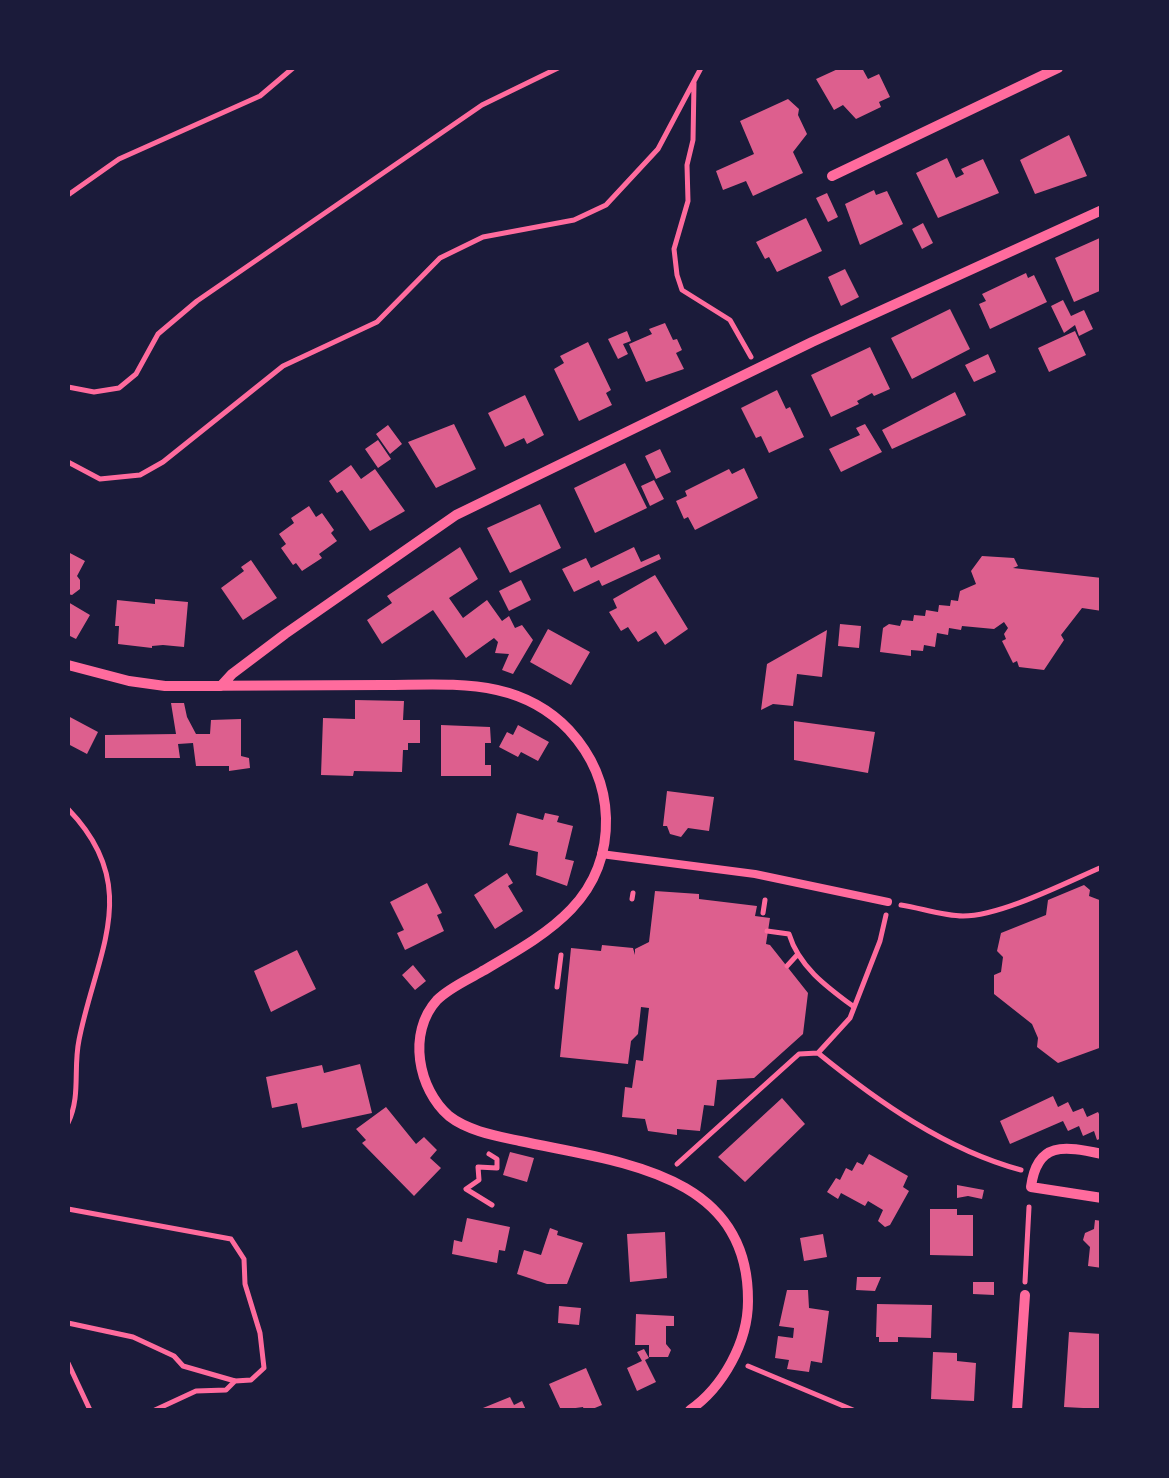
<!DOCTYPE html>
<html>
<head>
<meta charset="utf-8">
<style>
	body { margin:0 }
	#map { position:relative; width:1169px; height:1478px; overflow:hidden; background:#1b1b3a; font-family:Signika,sans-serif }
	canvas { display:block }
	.frame { position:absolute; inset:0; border:70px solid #1b1b3a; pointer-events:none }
</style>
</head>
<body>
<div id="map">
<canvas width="1169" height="1478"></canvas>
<div class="frame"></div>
</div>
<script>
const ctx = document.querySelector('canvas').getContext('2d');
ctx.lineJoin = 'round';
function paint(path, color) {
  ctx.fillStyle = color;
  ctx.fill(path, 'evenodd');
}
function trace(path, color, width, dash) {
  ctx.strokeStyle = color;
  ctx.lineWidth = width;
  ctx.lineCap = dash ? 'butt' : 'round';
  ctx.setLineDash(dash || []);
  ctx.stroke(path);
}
paint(new Path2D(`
	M840 68H862L868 79 879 74 890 97 879 102 881 107 856 119 843 105 834 110 816 79Z
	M788 99 799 109 798 115 807 134 793 152 803 173 753 196 746 181 723 190 716 171 754 154 740 121Z
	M1069 135 1087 176 1035 194 1020 160Z
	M947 158 956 178 964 174 961 169 983 159 999 193 938 218 916 173Z
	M874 190 876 195 887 191 903 224 860 245 845 204Z
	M827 193 838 217 828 222 816 198Z
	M806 218 822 251 777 272 769 257 765 259 756 242Z
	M923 223 933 243 922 249 912 229Z
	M1102 237V290L1074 302 1055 258Z
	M845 269 859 297 841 306 828 277Z
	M1026 273 1028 278 1034 275 1047 302 990 329 979 304 986 301 982 294Z
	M1063 300 1071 316 1084 310 1093 329 1079 336 1075 325 1064 333 1051 306Z
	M950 309 970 349 912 379 891 338Z
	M665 323 673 340 677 339 682 350 676 353 684 369 646 382 629 344 652 334 649 329Z
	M627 331 631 341 623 344 628 354 618 359 608 339Z
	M1075 331 1086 355 1049 372 1038 348Z
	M588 342 611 390 606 393 612 405 579 421 554 369 564 363 560 356Z
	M870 347 890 389 874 396 872 393 857 401 859 404 831 417 811 375Z
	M988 354 996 372 974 382 965 365Z
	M777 390 786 409 790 407 804 437 769 453 761 436 756 438 741 408Z
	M955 392 966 415 892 449 882 430Z
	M525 395 544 435 527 444 524 438 505 447 488 413Z
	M454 424 476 469 436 488 408 442Z
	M865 424 882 452 841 472 829 449 860 435 856 428Z
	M388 425 402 444 390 454 376 434Z
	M378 440 391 459 378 468 365 449Z
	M660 449 671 472 656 479 645 456Z
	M625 463 647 508 595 533 574 488Z
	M351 465 361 479 375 469 405 511 370 531 342 490 337 493 329 481Z
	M744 468 758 498 695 530 688 517 684 519 676 501 687 496 685 491 729 469 732 474Z
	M654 480 664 499 650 506 641 486Z
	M540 504 561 548 510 573 487 528Z
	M309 506 316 517 322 513 334 530 331 533 337 541 319 554 322 558 302 571 296 563 293 565 281 548 286 544 279 534 294 523 291 518Z
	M460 547 478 579 449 598 463 618 487 600 502 621 509 616 515 628 522 625 533 640 513 674 502 670 509 654 495 653 498 642 494 638 466 658 433 610 382 644 367 620 392 603 387 596Z
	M634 547 641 562 659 554 661 559 602 586 599 580 574 592 562 569 586 558 591 568Z
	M68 552 85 561 77 576 80 580V589L72 595 68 594Z
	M982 556 1014 558 1018 566 1013 568 1102 578V611L1082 608 1061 635 1064 640 1044 670 1019 667 1017 661 1013 663 1002 641 1006 639 1004 634 1008 628 1004 622 994 629 962 626 961 630 949 628 948 635 937 633 935 647 924 645 923 651 911 650V656L880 652 883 628 889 624 900 626 902 620 913 621 914 615 925 616 926 610 938 612 939 605 950 606 951 600 958 601 960 591 976 584 971 571Z
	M251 560 277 598 243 620 221 588 244 571 241 567Z
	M655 575 688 629 665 645 656 631 638 642 628 627 621 631 609 612 617 608 613 599Z
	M521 580 531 600 509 611 499 591Z
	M155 599 188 602 184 647 163 645 152 646V648L118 644 119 626H115L117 600 155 604Z
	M68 602 90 615 76 639 68 635Z
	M840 624 861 626 859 648 838 646Z
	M548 629 590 652 571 685 530 662Z
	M827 630 822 677 797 674 793 706 773 704 761 710 767 664Z
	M355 700 404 701 403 720H420V743H408V750H403L402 772 354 771 353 776 321 775 323 718 355 719Z
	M171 703H184L187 717 196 734H210L211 720 241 719V756L249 758 250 768 229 771V766H196L193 743 178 744 180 758H105V735L176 734Z
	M68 716 98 732 87 754 68 744Z
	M794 721 875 732 868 773 794 760Z
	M441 725 490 727 491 743H485V765H491V776H441Z
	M518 725 549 742 538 761 521 752 518 757 499 747 507 732 513 735Z
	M667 791 714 797 709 831 688 828 681 837 670 834 667 826H663Z
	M517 813 543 820 545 813 559 816 557 822 573 826 565 859 574 861 567 886 536 875 538 852 509 845Z
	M507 873 513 883 508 886 523 911 495 929 474 895Z
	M427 883 442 913 437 915 444 931 405 950 397 933 404 930 390 902Z
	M1084 885 1090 890 1089 896 1102 901V1047L1058 1063 1037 1047 1038 1038 1032 1024 994 994V975L1001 972 1003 957 997 951 1001 933 1046 915 1048 900Z
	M655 891 699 894V899L757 906 755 916 770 918 766 944 770 945 808 993 803 1034 754 1078 717 1080 714 1106 704 1105 700 1131 677 1129V1135L648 1131 645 1119 622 1117 625 1087 632 1088 636 1060 643 1061 649 1008 641 1007 638 1034 631 1041 628 1064 560 1057 571 948 601 951 602 945 633 948 635 955V949L649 942Z
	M297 950 316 989 271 1012 254 971Z
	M413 965 426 981 415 990 402 975Z
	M360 1064 372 1113 302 1128 297 1103 272 1108 266 1077 322 1065 324 1073Z
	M1053 1096 1058 1107 1068 1102 1073 1112 1083 1108 1087 1117 1098 1112 1102 1120V1138L1097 1140 1094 1131 1083 1136 1079 1126 1068 1131 1063 1121 1010 1144 1000 1121Z
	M782 1098 805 1124 745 1182 718 1157Z
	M386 1107 416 1144 424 1137 437 1150 430 1158 441 1168 414 1196 362 1143 366 1140 356 1129Z
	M510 1152 534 1158 527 1182 503 1175Z
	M869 1154 908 1176 903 1187 909 1191 890 1225 885 1227 878 1221 883 1210 868 1201 865 1206 841 1193 838 1199 827 1192 836 1178 840 1180 846 1168 852 1171 857 1162 863 1165Z
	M957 1185 984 1190 982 1199 968 1196 957 1198Z
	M930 1209H957V1215H973V1256L930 1255Z
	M467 1218 510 1227 505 1251 499 1250 497 1263 452 1254 454 1240 462 1242Z
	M1095 1220 1102 1221V1268L1088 1266 1090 1247 1083 1240 1085 1233 1094 1229Z
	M550 1228 558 1231 557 1235 583 1243 567 1284H547L517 1274 524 1250 541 1255Z
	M665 1232 667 1278 630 1282 627 1234Z
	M823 1234 827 1257 804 1261 800 1238Z
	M857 1277H881L875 1291 856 1290Z
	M973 1282H994V1295L973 1294Z
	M787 1290H808L809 1308 829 1311 822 1363 811 1361 809 1372 787 1369 789 1360 775 1358 778 1336 793 1338 794 1328 779 1326Z
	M877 1304 932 1305 931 1338 898 1337V1342H879V1337H876Z
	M559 1306 581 1308 579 1325 558 1323Z
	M636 1314 674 1316V1326H666V1344L671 1350 668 1357H649V1345H635Z
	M1069 1332 1102 1334V1409L1064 1407Z
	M644 1349 649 1358 645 1360 656 1382 637 1391 627 1368 642 1361 637 1352Z
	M933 1352 957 1353V1361L976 1363 974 1401 931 1399Z
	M586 1368 602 1405 590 1410H584L583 1407 561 1410 549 1384Z
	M510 1397 514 1405 522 1401 526 1410H478Z`), '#dd5f8e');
trace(new Path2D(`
	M694 83 693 140 687 165 688 201 674 249 677 275 682 290 730 320 751 357
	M68 195 119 159 260 96 293 68
	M68 387 94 392 119 388 136 374 158 334 197 301 482 105 558 68
	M68 462 100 479 140 475 163 462 283 366 377 322 440 258 483 237 574 220 606 205 658 149 701 68
	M68 809C144 887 96 953 79 1040 73 1069 81 1096 68 1123
	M632 899 633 893
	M901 905C921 908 943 916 963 916 1001 916 1065 883 1102 867
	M763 913 765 900
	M767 931 789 934C799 967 827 987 854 1007
	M787 966 798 954
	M557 987 561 955
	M818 1053 850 1018 880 941 886 915
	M489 1154 497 1159V1168L478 1167 479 1180 466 1189 492 1205
	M677 1164 799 1054 818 1053C877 1101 946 1150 1021 1170
	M68 1209 231 1239 244 1259 245 1284 260 1333 264 1368 251 1380 235 1381 183 1366 174 1356 133 1337 68 1323
	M1025 1282 1029 1207
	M68 1363 90 1410
	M748 1366 853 1410
	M155 1410 196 1391 226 1390 235 1381`), '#ff6b9d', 5);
trace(new Path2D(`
	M601 854 755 874 888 902`), '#ff6b9d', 8);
trace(new Path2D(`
	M832 176 1058 68
	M68 665 129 681 165 686C238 686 311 685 384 685 421 685 461 682 497 690 524 696 550 710 569 730 592 755 605 783 606 818 608 902 544 935 481 972 467 980 449 988 437 1000 407 1033 418 1089 449 1116 468 1131 497 1136 520 1141 616 1162 749 1171 748 1301 748 1342 723 1387 690 1410
	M221 686 232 674 285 634 456 515 812 342 1102 210
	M1102 1154C1064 1146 1037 1141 1031 1187L1102 1198
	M1017 1410 1025 1295`), '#ff6b9d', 10);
</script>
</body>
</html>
